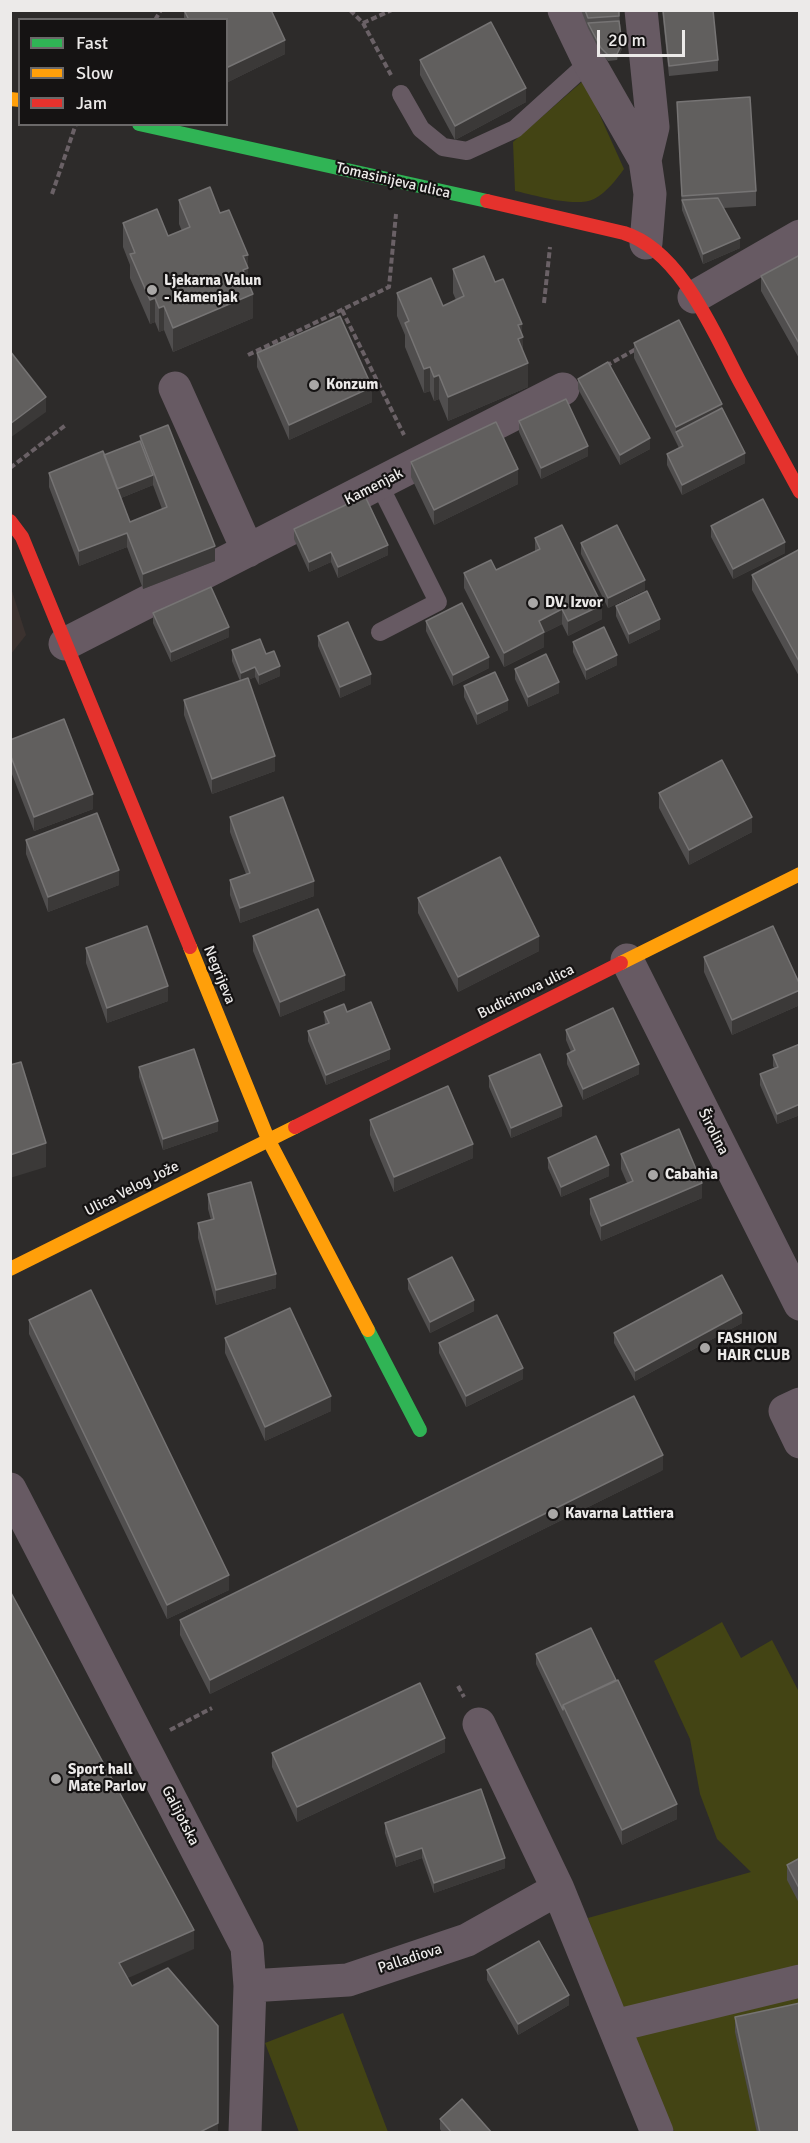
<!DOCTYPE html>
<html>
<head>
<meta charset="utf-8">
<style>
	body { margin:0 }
	#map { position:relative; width:810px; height:2143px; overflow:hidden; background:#2d2b2a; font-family:Signika,sans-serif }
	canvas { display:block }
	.frame { position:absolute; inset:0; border:12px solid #eceae9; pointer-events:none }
	.legend { position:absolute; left:18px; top:18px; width:210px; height:108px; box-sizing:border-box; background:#151313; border:2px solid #6b6969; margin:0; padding:8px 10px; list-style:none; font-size:18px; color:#eceae9 }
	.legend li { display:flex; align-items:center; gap:12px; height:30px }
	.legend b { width:30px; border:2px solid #6b6969 }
	.scale { position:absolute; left:597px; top:30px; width:88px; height:27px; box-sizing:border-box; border:3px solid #eceae9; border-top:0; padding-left:8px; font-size:18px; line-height:21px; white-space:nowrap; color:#eceae9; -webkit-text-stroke:4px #151313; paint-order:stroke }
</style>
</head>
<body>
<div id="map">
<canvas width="810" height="2143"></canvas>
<div class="frame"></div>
<ul class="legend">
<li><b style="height:8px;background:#30b455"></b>Fast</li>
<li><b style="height:8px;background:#ff9f0a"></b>Slow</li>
<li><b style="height:8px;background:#e5322d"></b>Jam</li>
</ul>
<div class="scale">20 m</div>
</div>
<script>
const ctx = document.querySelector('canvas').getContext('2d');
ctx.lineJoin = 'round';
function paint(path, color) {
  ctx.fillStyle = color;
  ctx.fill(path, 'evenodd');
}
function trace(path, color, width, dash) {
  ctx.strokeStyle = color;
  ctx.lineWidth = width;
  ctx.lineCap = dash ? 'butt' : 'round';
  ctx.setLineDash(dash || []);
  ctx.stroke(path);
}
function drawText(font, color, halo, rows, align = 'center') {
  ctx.font = font + ' Signika,sans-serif';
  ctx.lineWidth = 4.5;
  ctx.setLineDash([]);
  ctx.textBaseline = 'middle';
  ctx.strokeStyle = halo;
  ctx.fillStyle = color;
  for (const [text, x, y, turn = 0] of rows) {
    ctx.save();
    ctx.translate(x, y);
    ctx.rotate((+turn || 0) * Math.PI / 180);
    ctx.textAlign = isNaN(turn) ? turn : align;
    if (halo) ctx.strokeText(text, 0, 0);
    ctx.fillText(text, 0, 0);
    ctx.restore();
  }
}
paint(new Path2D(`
	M11 588 26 635 11 654H10Z`), '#3b322f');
paint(new Path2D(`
	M584 80 624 169C616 180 607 192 594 199 575 208 535 195 515 191L513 142Z
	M722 1622 741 1658 772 1640 799 1692V2132H675L655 2108 588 1918 751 1872 717 1839 700 1794 690 1739 654 1661Z
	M343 2013 388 2132H299L265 2043Z`), '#434414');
trace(new Path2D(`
	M350 10 363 23 391 75
	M155 20 161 10
	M363 23 392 10
	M52 194 76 124
	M544 303 550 247
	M342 310 404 435
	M248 355 389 287 396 214
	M606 366 636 349
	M10 468 67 424
	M458 1686 464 1697
	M170 1730 212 1708`), '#6a6166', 4, [6, 3]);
trace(new Path2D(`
	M401 94 421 129 443 147 467 151 515 129 589 62
	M379 484 438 602 380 632`), '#675a63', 18);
trace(new Path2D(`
	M564 10 589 62 645 160 650 194 646 243
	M641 10 653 127 645 160
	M694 297 800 236
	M175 388 248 551
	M65 644 563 389
	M627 960 800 1304
	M800 1404 785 1411 800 1442
	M10 1489 247 1947 250 1986 245 2132
	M479 1724 558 1889 657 2132
	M250 1986 348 1980 467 1940 558 1889
	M614 2026 800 1981`), '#675a63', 33);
trace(new Path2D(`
	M139 124 487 201
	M368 1330 420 1430`), '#30b455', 14);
trace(new Path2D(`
	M10 99 20 100
	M190 947 268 1139 368 1330
	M621 963 800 874
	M10 1269 295 1127`), '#ff9f0a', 14);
trace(new Path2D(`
	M487 201 624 233C681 251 714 333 740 382 760 419 780 455 800 492
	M10 521 22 537 190 947
	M295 1127 621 963`), '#e5322d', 14);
paint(new Path2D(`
	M184 10H271L285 54 226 83V20H184Z
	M581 10H619L622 49 617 60 608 61 601 53 588 28Z
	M662 10H713L718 60V71L669 76Z
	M420 60 526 102 455 140 420 75Z
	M677 102 756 191V206L724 208 740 248 703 264 682 210Z
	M179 200 220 213 248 255V282L253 318 173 352 164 330 159 332 155 322 150 324 130 278V265L123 247V223L168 236 182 231 179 224Z
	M800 255V360L761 291V276Z
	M453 269 495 282 522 336 523 351 528 387 448 421 439 399 434 401 430 391 424 393 405 347V335L397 316V293L443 306 456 300 453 293Z
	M634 343 722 408 745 463 682 495 667 465V454L679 448 634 358Z
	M257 353 372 402 289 440 257 367Z
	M578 379 650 449 620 465 578 389Z
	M519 421 588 456 541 479 519 432Z
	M140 436 215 561 143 589 127 547 79 566 49 487V473L104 455 140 441ZM153 485 162 509 130 522 121 498Z
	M411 462 518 484 434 525 411 477Z
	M711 526 785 553 733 579 711 537Z
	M294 529 388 555 338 578 331 562 309 572 294 539Z
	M535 538 602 619 568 636 562 624 544 633V647L504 667 464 588V573L496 570 535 551Z
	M581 543 645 590 608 608 581 554Z
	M800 549V678L752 590V575Z
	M616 606 660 629 629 644 616 616Z
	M153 613 229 637 171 662 153 623Z
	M426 621 489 668 453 686 426 631Z
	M318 636 371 684 340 698 318 646Z
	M573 642 617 665 586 680 573 652Z
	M232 650 266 654 280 676 259 685 255 677 248 680 275 771 212 794 184 715V700L240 681 232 661Z
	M515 669 559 693 528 707 515 679Z
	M464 686 508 710 477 725 464 697Z
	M10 740 93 809 34 831 10 769Z
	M659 793 752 832 689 865 659 808Z
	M230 817 314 896 240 923 230 895V880L246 874 230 832Z
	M26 840 119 885 48 912 26 854Z
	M418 898 539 951 458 992 418 913Z
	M253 936 345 990 280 1017 253 951Z
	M86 948 168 1001 107 1023 86 963Z
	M704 957 800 985V1005L732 1035 704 972Z
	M324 1012 390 1059 326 1085 308 1041V1031L325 1024Z
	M566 1030 639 1074 583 1100 567 1064V1054L571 1052 566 1040Z
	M800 1044V1115L777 1124 760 1085V1074L774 1068 773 1066V1055Z
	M139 1067 218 1131 163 1150 139 1077Z
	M489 1076 562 1116 511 1138 489 1087Z
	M370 1120 473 1158 394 1192 370 1135Z
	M621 1154 702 1198 601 1241 590 1214V1199L627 1183 621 1169Z
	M548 1158 609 1176 561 1197 548 1168Z
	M208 1194 276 1288 216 1305 198 1238V1223L211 1220 208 1209Z
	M408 1279 474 1311 430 1333 408 1289Z
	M29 1320 229 1590 167 1619 29 1334Z
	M742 1323 635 1381 614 1343V1333Z
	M225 1338 331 1411 265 1441 225 1353Z
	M439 1343 523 1379 466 1407 439 1353Z
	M663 1470 210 1694 180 1635V1620Z
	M536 1654 677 1819 622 1845 536 1664Z
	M445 1752 297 1822 272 1767V1753Z
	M385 1823 505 1868 434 1893 422 1858 396 1867 385 1833Z
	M800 1858V1905L787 1880V1865Z
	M487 1970 569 2005 518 2035 487 1980Z
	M735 2017 800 2133H757L735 2032Z
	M440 2119 492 2133H442L440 2129Z`), '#504e4e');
paint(new Path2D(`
	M285 40V54L226 83V68Z
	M622 44V49L617 60V54Z
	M526 88V102L455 140V126Z
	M740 238V248L703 264V254Z
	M248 255V292L243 294V256Z
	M253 294V318L173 352V328Z
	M155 298V322L150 324V300Z
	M164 306V330L159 332V308Z
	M522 324 523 361 518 363V325Z
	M528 363V387L448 421V397Z
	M430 367V391L424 393V369Z
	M439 375V399L434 401V377Z
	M372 387V402L289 440V425Z
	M46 397V412L10 438V424Z
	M722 404V419L676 432V427Z
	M650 438V449L620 465V455Z
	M588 446V456L541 479V468Z
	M745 453V463L682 495V485Z
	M518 469V484L434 525V510Z
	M153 475V485L116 500V489Z
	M127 533V547L79 566V551Z
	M785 542V553L733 579V569Z
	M388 545V555L338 578V567Z
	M215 546V561L143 589V574Z
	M331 552V562L309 572V562Z
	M645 580V590L608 608V598Z
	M602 605V619L568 636V621Z
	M562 609V624L544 633V647L504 667V653L539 621Z
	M660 619V629L629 644V634Z
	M229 627V637L171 662V652Z
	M617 655V665L586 680V670Z
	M489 657V668L453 686V675Z
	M280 666V676L259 685V675Z
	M255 667V677L241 683V673Z
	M371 674V684L340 698V687Z
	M559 682V693L528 707V697Z
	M508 700V710L477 725V714Z
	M275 756V771L212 794V779Z
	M93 794V809L34 831V817Z
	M752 817V832L689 865V850Z
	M119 870V885L48 912V897Z
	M314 881V896L240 923V908Z
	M539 936V951L458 992V977Z
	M345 975V990L280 1017V1002Z
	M168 986V1001L107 1023V1008Z
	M800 990V1005L732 1035V1020Z
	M390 1049V1059L326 1085V1075Z
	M639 1064V1074L583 1100V1089Z
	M800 1104V1115L777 1124V1114Z
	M562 1106V1116L511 1138V1128Z
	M218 1121V1131L163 1150V1139Z
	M46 1143V1167L10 1178V1155Z
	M473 1144V1158L394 1192V1177Z
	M609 1165V1176L561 1197V1187Z
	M702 1183V1198L601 1241V1226Z
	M276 1274V1288L216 1305V1290Z
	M474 1300V1311L430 1333V1322Z
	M742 1313V1323L635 1381V1371Z
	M523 1368V1379L466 1407V1396Z
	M331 1396V1411L265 1441V1427Z
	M663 1455V1470L210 1694V1680Z
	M229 1575V1590L167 1619V1605Z
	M445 1738V1752L297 1822V1807Z
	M677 1804V1819L622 1845V1830Z
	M422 1848V1858L396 1867V1857Z
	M505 1858V1868L434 1893V1883Z
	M194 1930V1949L119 1982V1963Z
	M569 1995V2005L518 2035V2024Z
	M218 2026V2133H198Z`), '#3b3938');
const building = new Path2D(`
	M184 10H271L285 40 226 68V20H189Z
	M585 10H619V16L588 18Z
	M663 10H713L718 60 669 66Z
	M619 21 622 44 617 54 608 55 601 48 588 23Z
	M491 22 526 88 455 126 420 60Z
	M750 97 756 191 682 196 677 102Z
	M210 187 220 213 229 210 248 255 243 256 248 268 243 270 253 294 173 328 164 306 159 308 155 298 150 300 130 254 135 253 123 223 157 209 168 236 190 227 179 200Z
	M718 198 740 238 703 254 682 200Z
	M800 255V345L761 276Z
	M484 256 495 282 503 279 522 324 518 325 523 337 518 339 528 363 448 397 439 375 434 377 430 367 424 369 405 323 409 321 397 293 431 278 443 306 464 296 453 269Z
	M340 316 372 387 289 425 257 353Z
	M679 320 722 404 676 427 634 343Z
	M10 351 46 397 10 424Z
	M608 362 650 438 620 455 578 379Z
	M566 399 588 446 541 468 519 421Z
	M722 408 745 453 682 485 667 454 683 446 676 432Z
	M496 422 518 469 434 510 411 462Z
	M168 425 215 546 143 574 127 533 79 551 49 473 103 451 130 522 167 507 140 436Z
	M140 441 153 475 117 489 104 455Z
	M365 496 388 545 338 567 331 552 309 562 294 529Z
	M763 499 785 542 733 569 711 526Z
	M562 525 602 605 568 621 562 609 539 621 544 632 504 653 464 573 491 560 496 570 540 549 535 538Z
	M617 525 645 580 608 598 581 543Z
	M800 549V663L752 575Z
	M211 587 229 627 171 652 153 613Z
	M647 591 660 619 629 634 616 606Z
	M462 603 489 657 453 675 426 621Z
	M348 622 371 674 340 687 318 636Z
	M604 627 617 655 586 670 573 642Z
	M260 639 266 654 274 651 280 666 259 675 255 667 241 673 232 650Z
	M546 654 559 682 528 697 515 669Z
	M495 672 508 700 477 714 464 686Z
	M248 678 275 756 212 779 184 700Z
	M64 719 93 794 34 817 10 754V740Z
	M722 760 752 817 689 850 659 793Z
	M283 797 314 881 240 908 230 880 250 873 230 817Z
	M97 813 119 870 48 897 26 840Z
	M500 857 539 936 458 977 418 898Z
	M318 909 345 975 280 1002 253 936Z
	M147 926 168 986 107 1008 86 948Z
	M773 926 800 985V990L732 1020 704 957Z
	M371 1002 390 1049 326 1075 308 1031 329 1023 324 1012 344 1004 347 1012Z
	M613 1008 639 1064 583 1089 567 1054 575 1050 566 1030Z
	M800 1044V1104L777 1114 760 1074 778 1067 773 1055Z
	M194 1049 218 1121 163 1139 139 1067Z
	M540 1054 562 1106 511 1128 489 1076Z
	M21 1062 46 1143 10 1155V1065Z
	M448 1086 473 1144 394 1177 370 1120Z
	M679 1129 702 1183 601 1226 590 1199 633 1181 621 1154Z
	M596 1136 609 1165 561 1187 548 1158Z
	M251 1182 276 1274 216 1290 198 1223 214 1219 208 1194Z
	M452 1257 474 1300 430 1322 408 1279Z
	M722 1275 742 1313 635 1371 614 1333Z
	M91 1290 229 1575 167 1605 29 1320Z
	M290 1308 331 1396 265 1427 225 1338Z
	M497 1315 523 1368 466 1396 439 1343Z
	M634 1396 663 1455 210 1680 180 1620Z
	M10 1591 194 1930 119 1963 132 1986 168 1968 218 2026V2123L198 2133H10Z
	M591 1628 616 1680 563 1705V1710L536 1654Z
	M618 1680 677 1804 622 1830 563 1705Z
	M420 1683 445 1738 297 1807 272 1753Z
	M481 1789 505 1858 434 1883 422 1848 396 1857 385 1823Z
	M800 1858V1890L787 1865Z
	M539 1941 569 1995 518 2024 487 1970Z
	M800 2003V2133H760L735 2017Z
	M462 2099 492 2133H452L440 2119Z`);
paint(building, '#615f5e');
trace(building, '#767474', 1.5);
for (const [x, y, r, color] of [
	[152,290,6,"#a9a7a6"],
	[314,385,6,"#a9a7a6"],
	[533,603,6,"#a9a7a6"],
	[653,1175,6,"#a9a7a6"],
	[705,1348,6,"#a9a7a6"],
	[553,1514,6,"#a9a7a6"],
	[56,1779,6,"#a9a7a6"]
]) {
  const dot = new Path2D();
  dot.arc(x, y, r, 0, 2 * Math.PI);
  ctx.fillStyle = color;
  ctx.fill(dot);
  trace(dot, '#151313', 2);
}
drawText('15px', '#eceae9', '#151313', [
	["Tomasinijeva ulica",393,181,13],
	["Kamenjak",374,487,-27],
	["Negrijeva",219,975,68],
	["Budicinova ulica",526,992,-26],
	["Širolina",713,1132,63],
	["Ulica Velog Jože",132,1189,-27],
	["Galijotska",180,1816,63],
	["Palladiova",410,1959,-18]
]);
drawText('bold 15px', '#eceae9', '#151313', [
	["Ljekarna Valun",164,281],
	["- Kamenjak",164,298],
	["Konzum",326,385],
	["DV. Izvor",545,603],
	["Cabahia",665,1175],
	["FASHION",717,1339],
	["HAIR CLUB",717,1356],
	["Kavarna Lattiera",565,1514],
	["Sport hall",68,1770],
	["Mate Parlov",68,1787]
], 'left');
</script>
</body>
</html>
